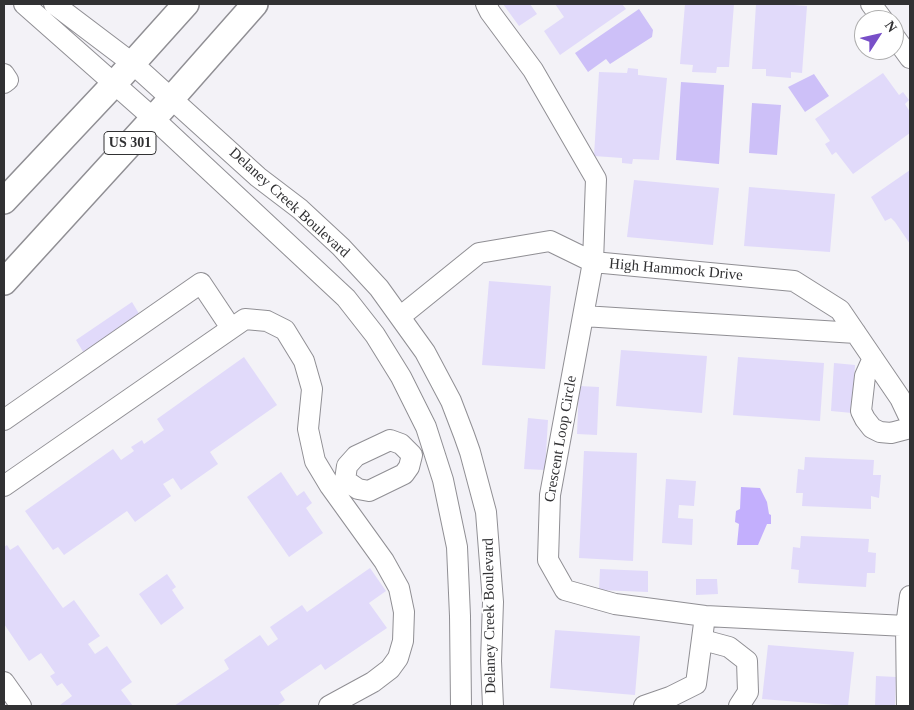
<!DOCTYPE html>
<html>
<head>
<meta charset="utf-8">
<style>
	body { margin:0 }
	#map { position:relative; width:914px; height:710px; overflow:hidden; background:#f3f2f7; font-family:Georgia,serif }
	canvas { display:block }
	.frame { position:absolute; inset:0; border:5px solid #313133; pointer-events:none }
	.north { position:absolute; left:854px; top:10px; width:50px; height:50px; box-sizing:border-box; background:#fff; border:1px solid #adadad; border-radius:50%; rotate:55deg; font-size:14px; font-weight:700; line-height:20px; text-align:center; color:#313133 }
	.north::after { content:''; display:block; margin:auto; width:18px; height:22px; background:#784fc8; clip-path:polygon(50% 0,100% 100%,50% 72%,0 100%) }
</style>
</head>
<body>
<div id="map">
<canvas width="914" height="710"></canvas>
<div class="frame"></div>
<div class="north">N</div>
</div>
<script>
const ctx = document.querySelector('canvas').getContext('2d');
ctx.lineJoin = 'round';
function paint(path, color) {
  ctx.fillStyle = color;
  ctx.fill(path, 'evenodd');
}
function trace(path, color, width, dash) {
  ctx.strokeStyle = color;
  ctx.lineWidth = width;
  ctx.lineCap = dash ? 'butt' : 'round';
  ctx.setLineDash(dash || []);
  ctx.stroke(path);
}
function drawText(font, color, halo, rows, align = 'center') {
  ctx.font = font + ' Georgia,serif';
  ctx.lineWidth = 4;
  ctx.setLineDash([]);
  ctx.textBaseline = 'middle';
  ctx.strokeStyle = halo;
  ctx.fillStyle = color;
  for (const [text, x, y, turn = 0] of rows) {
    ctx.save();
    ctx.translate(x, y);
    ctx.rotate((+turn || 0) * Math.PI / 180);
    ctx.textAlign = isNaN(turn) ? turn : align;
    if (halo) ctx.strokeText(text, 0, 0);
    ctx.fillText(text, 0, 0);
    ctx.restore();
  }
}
paint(new Path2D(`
	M639 9 653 30 652 37 610 64 606 59 588 72 575 53Z
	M814 74 829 96 805 112 788 87Z
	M681 82 724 85 719 164 676 160Z
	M752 103 781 105 777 155 749 153Z`), '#cdc0f8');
paint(new Path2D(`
	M741 487 760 488 767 502 769 514 771 515V524H767L758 545H737L739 524 735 522 736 511 740 509Z`), '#c3affd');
paint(new Path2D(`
	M503 4H530L537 14 519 26Z
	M555 4H622L626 9 560 55 544 31 564 17Z
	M685 4H734L729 67H717L716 73 692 72 693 65 680 64Z
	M756 4H794V5L807 6 802 73 791 72V78L766 76V69H752Z
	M628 68 638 69V75L667 78 659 160 633 159 632 164 622 163V158L594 156 599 72 627 73Z
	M883 73 899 95 903 92 909 100 905 104 910 112V133L853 174 836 152 832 155 825 144 830 141 815 119Z
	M910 170V244L895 222 891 218 885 221 871 197Z
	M634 180 719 188 713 245 627 237Z
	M749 187 835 194 830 252 744 246Z
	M489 281 551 286 545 369 482 365Z
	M132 302 141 317 85 355 76 340Z
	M621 350 707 356 702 413 616 406Z
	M244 357 277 405 210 452 218 464 181 490 173 478 163 484 171 496 135 522 127 511 64 555 58 547 53 550 25 511 113 449 121 460 134 451 131 447 142 440 144 444 164 430 157 419Z
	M738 357 824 363 820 421 733 415Z
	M834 363 855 365 852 413 831 411Z
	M579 386 599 387 597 435 577 434Z
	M528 418 548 420 545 470 524 469Z
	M584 451 637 453 633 561 579 558Z
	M805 457 874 460 873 475H881L879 498 871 496V509L802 506 803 493H796L798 469 804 470Z
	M281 472 297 496 304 491 312 503 306 508 323 533 289 557 247 497Z
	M666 479 696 481 694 506 679 505 678 518 693 519 692 545 662 543Z
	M801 536 869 539 868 552 876 553 875 573H867L866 587 798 583 799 570 791 569 793 547 800 548Z
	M7 545 10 550 18 545 63 608 74 600 100 636 88 644 95 654 107 646 132 682 121 690 133 706H61L60 705 72 696 62 683 57 686 50 676 55 673 41 653 29 661 4 624V547Z
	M370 568 386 591 369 603 387 628 325 670 321 664 280 692 285 700 277 706H174L229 669 224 660 260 635 268 646 278 639 270 627 302 605 307 612Z
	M600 569 648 571V592L599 590Z
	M167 574 176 587 172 590 184 608 161 625 139 594Z
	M696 579H717L718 594 696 595Z
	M555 630 640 636 635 695 550 688Z
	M768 645 854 652 848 706 762 699Z
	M876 676 896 677 895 706H875Z`), '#e1dafa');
const minor = new Path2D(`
	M24 4 153 118 346 298 375 335 401 377 426 427 443 480 457 547 460 616 461 706
	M54 4 132 63 258 177 300 209 341 247 379 288 425 352 451 401 464 435 470 452 486 512 493 602 491 661 493 706
	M486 4 490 12 533 70 596 179 593 262 550 495 548 560 565 590 615 604 705 616 906 626
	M871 4 883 20
	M894 36 910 58
	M4 74 8 80 4 83
	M401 316 479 253 550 241 593 262 794 281 840 310 900 398 910 419
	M583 316 856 333
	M873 358 865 376 861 411 865 419 872 428 880 432 891 433 910 428
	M4 420 201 283 231 328
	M390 440 401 444 412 455 409 467 404 474 369 491 358 489 345 480 347 466 356 456Z
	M4 486 245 319 267 321 285 330 304 361 312 389 308 429 315 461 330 486 384 561 399 588 404 612 403 641 398 658 390 669 373 682 329 706
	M703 640 729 647 747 661 748 692 739 706
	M4 682 21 706
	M644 706 670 697 696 684 705 616
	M907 706 906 626 910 596`);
const major = new Path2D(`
	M4 201 114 84 186 4
	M4 282 172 98 255 4`);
trace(minor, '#908f94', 22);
trace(major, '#908f94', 28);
trace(minor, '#fff', 20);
trace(major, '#fff', 25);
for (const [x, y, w] of [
	[130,143,52]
]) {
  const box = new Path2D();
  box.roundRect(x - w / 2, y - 11.5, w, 23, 4);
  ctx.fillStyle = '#fff';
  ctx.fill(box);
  trace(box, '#313133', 1);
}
drawText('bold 14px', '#313133', null, [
	["US 301",130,143]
]);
drawText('15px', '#313133', '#fff', [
	["Delaney Creek Boulevard",289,203,42],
	["High Hammock Drive",676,270,5],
	["Crescent Loop Circle",561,439,-80],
	["Delaney Creek Boulevard",490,616,-91]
]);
</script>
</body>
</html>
